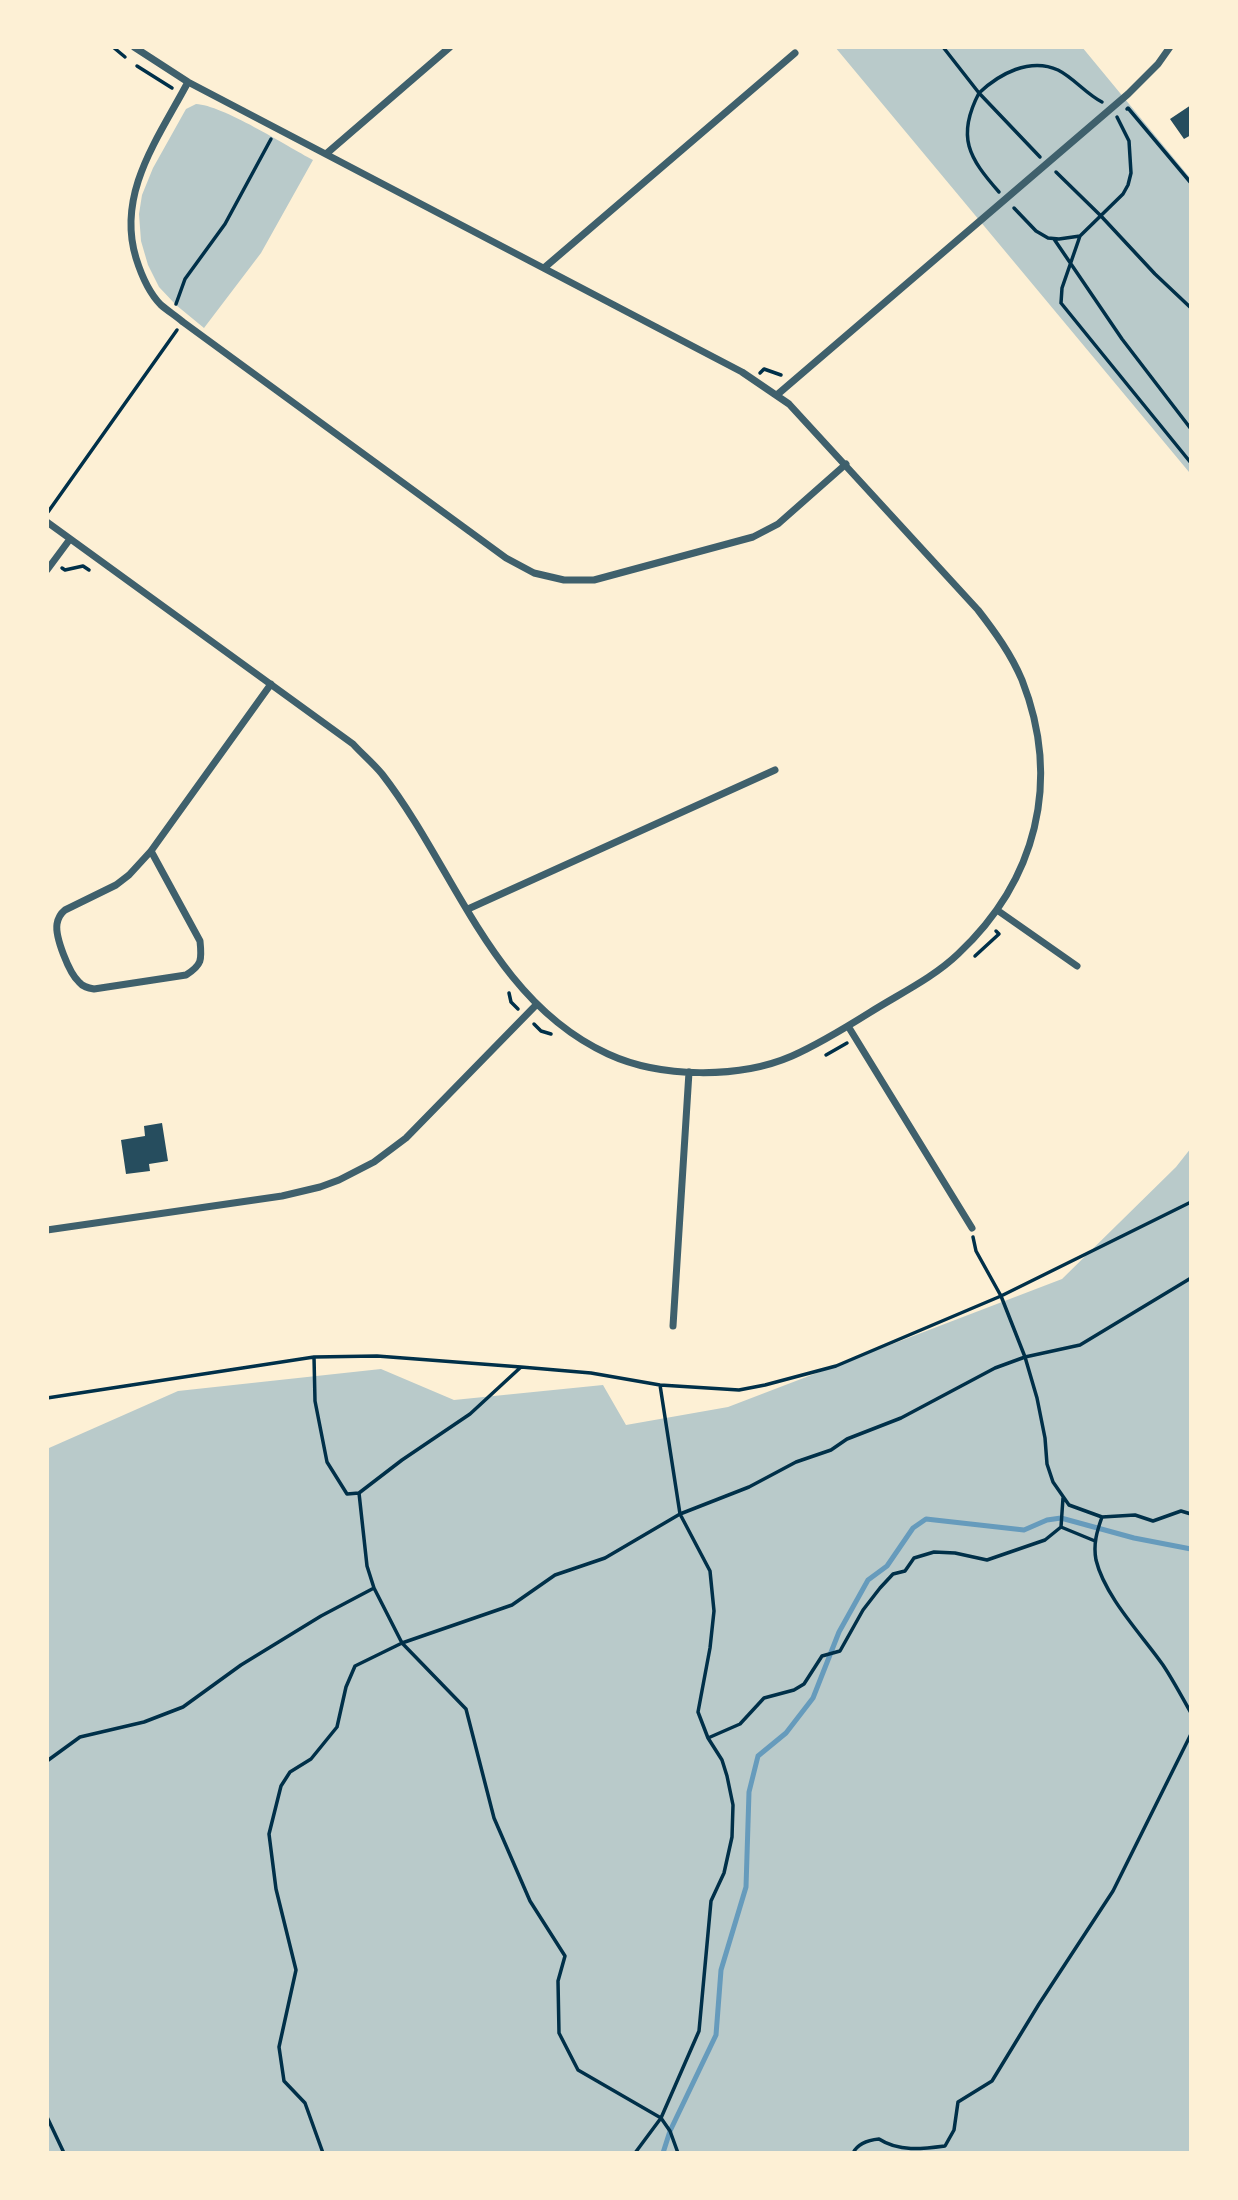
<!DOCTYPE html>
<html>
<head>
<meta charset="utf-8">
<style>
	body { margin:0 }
	#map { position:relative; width:1238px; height:2200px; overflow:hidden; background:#fdf0d5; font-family:"Varela Round",sans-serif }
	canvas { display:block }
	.frame { position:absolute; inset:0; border:49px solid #fdf0d5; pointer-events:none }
</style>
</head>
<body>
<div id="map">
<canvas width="1238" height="2200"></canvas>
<div class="frame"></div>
</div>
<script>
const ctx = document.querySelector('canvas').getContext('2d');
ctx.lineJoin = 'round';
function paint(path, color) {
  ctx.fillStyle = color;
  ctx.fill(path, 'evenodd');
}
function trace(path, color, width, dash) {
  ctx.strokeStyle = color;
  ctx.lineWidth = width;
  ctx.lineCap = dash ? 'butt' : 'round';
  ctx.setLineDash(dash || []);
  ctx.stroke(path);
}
paint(new Path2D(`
	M835 47H1082L1191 179V496L1189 472Z
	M196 104C222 105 287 146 313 160L261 253 204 328 176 305 159 287 148 265 141 241 139 214 142 195 153 168 186 109Z
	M1191 1148V2153H47L49 1448 178 1391 381 1369 454 1400 603 1385 626 1425 728 1407 1062 1279 1176 1167Z`), '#b9caca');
trace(new Path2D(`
	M663 2153 670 2131 716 2035 721 1970 746 1887 749 1792 758 1756 786 1733 813 1698 839 1632 868 1580 887 1566 913 1528 926 1519 1024 1530 1047 1520 1061 1518 1134 1538 1191 1549`), '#669bbc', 5);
paint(new Path2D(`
	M1191 105V135L1184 139 1170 119Z
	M162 1123 168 1161 149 1164 150 1171 126 1174 121 1140 145 1136 144 1126Z`), '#264d5e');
trace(new Path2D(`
	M113 47 125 57
	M943 47 979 93C956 137 969 158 999 192
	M137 66 172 88
	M1127 109 1128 108 1191 183
	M1040 157 979 93C999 74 1030 57 1058 70 1074 78 1086 94 1102 102
	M1056 172 1101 216 1155 274 1191 308
	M1014 208 1036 231 1048 238 1059 239 1080 236 1123 194 1128 185 1131 173 1129 141 1117 117
	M1080 236 1062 288 1061 303 1191 463
	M1054 239 1122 339 1191 429
	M176 304 185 279 225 224 271 139
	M760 373 764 369 781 375
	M48 512 177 330
	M62 568 65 570 83 566 89 570
	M975 956 999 934 996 931
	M509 993 511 1002 518 1009
	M534 1024 541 1031 551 1034
	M826 1055 847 1043
	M973 1237 976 1251 1001 1296 1025 1357 1037 1398 1045 1438 1047 1464 1053 1482 1069 1505 1102 1517C1097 1531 1093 1544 1096 1560 1105 1597 1142 1635 1163 1665 1173 1680 1182 1697 1191 1713
	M314 1357 315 1401 327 1462 347 1494 359 1493 402 1460 470 1414 521 1367
	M47 1398 314 1357 377 1356 521 1367 591 1373 660 1385 739 1390 765 1385 836 1366 1001 1296 1191 1202
	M359 1493 367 1566 374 1588 402 1643 466 1709 494 1818 530 1901 565 1956 558 1981 559 2033 578 2070 661 2118 670 2131 678 2153
	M1102 1517 1135 1515 1153 1521 1181 1511 1191 1514
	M1061 1527 1095 1541
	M1061 1527 1063 1498
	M708 1738 740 1724 764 1698 794 1690 804 1684 822 1656 840 1651 863 1610 880 1588 893 1574 905 1571 914 1558 934 1552 955 1553 987 1560 1045 1540 1061 1527
	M47 1761 80 1737 144 1722 183 1707 241 1665 321 1616 374 1588
	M47 2117 64 2153
	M323 2153 305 2103 284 2081 279 2047 296 1970 276 1889 269 1834 281 1786 290 1772 311 1759 337 1727 346 1687 355 1666 402 1643 512 1605 555 1575 605 1558 680 1514 749 1487 796 1462 831 1450 847 1439 901 1418 995 1368 1025 1357 1080 1345 1191 1278
	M635 2153 661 2118 699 2031 711 1901 724 1873 732 1837 733 1805 727 1776 722 1760 708 1738 698 1712 710 1648 714 1611 710 1571 680 1514 660 1385
	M853 2153C858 2143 869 2140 879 2139 899 2152 922 2149 945 2146L954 2130 958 2102 992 2081 1039 2004 1113 1891 1191 1734`), '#003049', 3.5);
trace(new Path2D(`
	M188 82C159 137 116 193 136 258 141 274 149 293 161 305 168 311 176 316 183 322L506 558 534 573 564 580H594L753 537 778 524 846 464
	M326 154 450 47
	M544 268 795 53
	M778 394 1128 94 1158 64 1170 47
	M47 522 353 744C362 754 373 763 382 774 455 868 492 1001 608 1054 660 1078 739 1079 792 1056 819 1044 845 1028 869 1013 899 994 933 978 958 954 1036 881 1062 782 1022 680 1011 654 995 632 978 610L789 404 742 372 188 82 134 47
	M47 570 70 539
	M151 851 129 875 116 885 65 910C60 914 58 918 57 924 55 937 69 973 79 982 83 987 88 988 94 989L186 975C202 965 202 960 200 941L151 851 271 684
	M468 909 775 770
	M997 910 1077 966
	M848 1026 972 1228
	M47 1230 282 1196 320 1187 339 1180 374 1162 406 1138 536 1005
	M673 1326 689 1072`), '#3f606c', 7);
</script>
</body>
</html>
